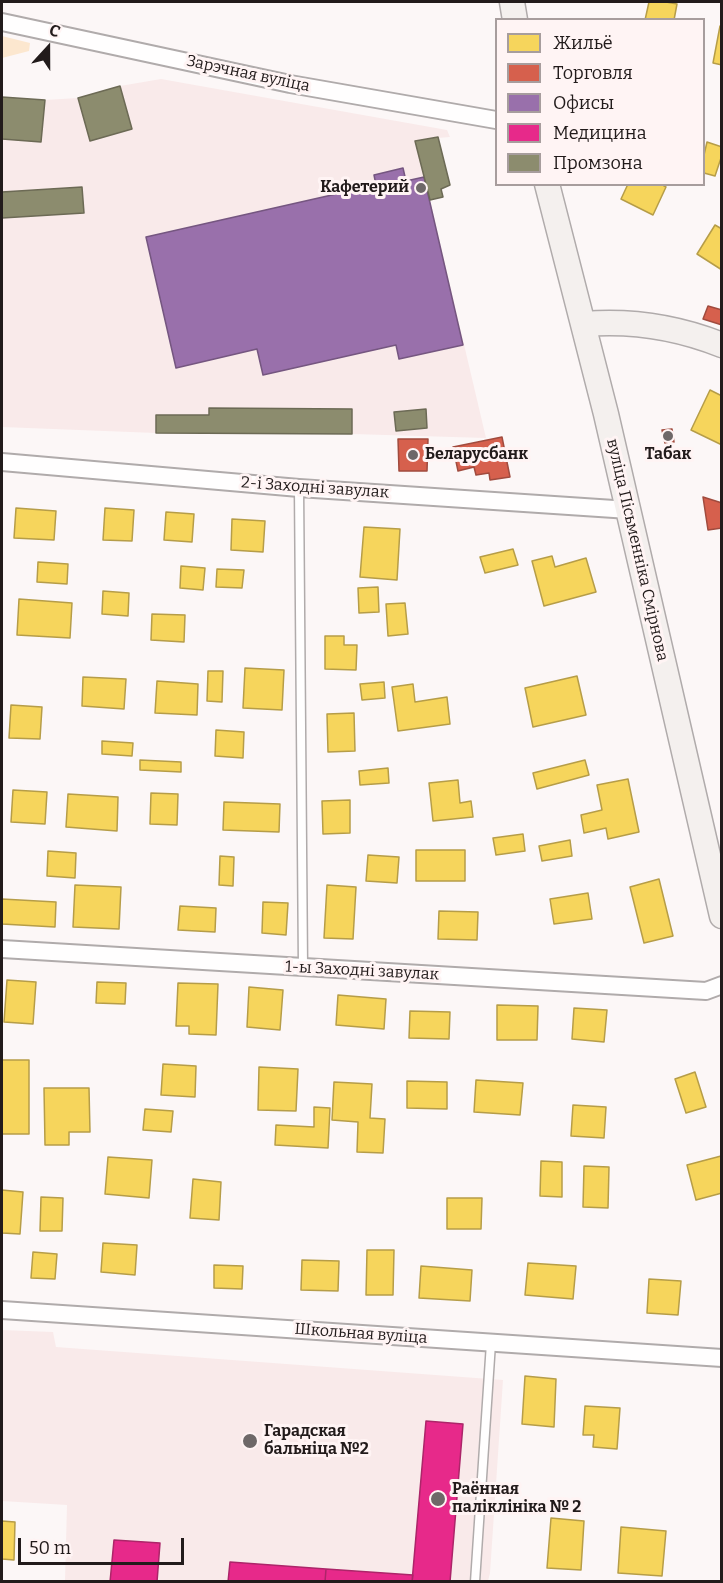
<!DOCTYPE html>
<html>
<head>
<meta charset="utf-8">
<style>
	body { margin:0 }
	#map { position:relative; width:723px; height:1583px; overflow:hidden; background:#fcf7f7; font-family:Bitter,serif }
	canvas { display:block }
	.frame { position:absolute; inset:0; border:3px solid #221b1b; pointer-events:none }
	.legend { position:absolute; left:495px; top:18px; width:210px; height:168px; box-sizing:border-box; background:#fff4f4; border:2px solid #a79d9d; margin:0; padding:8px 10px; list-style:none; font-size:18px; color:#221b1b }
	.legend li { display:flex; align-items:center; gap:12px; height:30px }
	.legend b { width:30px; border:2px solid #a79d9d }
	.north { position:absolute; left:18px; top:18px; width:60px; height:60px; -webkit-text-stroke:4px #fff4f4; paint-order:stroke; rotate:21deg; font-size:16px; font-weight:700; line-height:24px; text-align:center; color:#221b1b }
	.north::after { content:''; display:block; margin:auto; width:21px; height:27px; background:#221b1b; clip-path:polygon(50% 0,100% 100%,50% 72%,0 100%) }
	.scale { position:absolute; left:18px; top:1538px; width:166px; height:27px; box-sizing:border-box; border:3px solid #221b1b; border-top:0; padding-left:8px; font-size:18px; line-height:21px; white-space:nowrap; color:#221b1b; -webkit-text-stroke:4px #fff4f4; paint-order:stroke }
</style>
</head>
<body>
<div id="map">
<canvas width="723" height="1583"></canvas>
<div class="frame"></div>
<ul class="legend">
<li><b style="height:16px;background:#f6d55c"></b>Жильё</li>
<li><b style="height:16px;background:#d6604d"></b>Торговля</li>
<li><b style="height:16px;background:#9970ab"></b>Офисы</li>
<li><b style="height:16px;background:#e7298a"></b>Медицина</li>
<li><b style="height:16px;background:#8c8c6e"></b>Промзона</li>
</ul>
<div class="north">С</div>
<div class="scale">50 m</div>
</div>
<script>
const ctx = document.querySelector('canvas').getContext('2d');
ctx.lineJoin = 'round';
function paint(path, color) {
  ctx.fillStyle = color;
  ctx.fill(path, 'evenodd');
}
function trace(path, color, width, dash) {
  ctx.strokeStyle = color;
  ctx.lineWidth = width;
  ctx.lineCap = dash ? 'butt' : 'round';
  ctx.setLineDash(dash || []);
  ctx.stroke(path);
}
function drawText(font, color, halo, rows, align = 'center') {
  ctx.font = font + ' Bitter,serif';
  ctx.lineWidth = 6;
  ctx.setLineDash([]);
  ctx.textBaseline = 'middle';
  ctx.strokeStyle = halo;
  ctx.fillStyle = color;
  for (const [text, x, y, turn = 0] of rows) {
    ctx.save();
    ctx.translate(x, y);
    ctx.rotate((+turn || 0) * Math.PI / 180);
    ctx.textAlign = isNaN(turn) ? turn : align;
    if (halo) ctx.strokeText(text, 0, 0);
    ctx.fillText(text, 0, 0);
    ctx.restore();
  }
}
paint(new Path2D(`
	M161 79 447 130 450 137 438 138 450 185 441 189 443 197 430 200 486 438 352 434 156 433 2 427V97L45 100 78 98 120 86Z
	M2 1330 53 1332 56 1347 503 1380 490 1573 488 1581H65L67 1505 2 1501Z`), '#f9eaea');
paint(new Path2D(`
	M2 36 30 43 29 51 2 58Z`), '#fce7cf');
const homes = new Path2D(`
	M649 2H666L677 4 674 20H645Z
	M720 26H722V65L713 63Z
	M707 142 722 147V155L715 176 704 173V155Z
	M628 184H661L666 187 653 215 621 199Z
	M715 225 722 229V270L697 254Z
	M710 390 722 396V445L691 430Z
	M16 508 56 511 54 540 14 538Z
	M105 508 134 510 132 541 103 540Z
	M166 512 194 514 192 542 164 540Z
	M232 519 265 521 263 552 231 550Z
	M364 527 400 529 397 580 360 577Z
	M513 549 518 565 485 573 480 557Z
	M552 556 555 567 586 558 596 592 544 606 532 561Z
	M38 562 68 564 67 584 37 582Z
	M181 566 205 568 203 590 180 588Z
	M217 569 244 570 242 588 216 587Z
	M378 587 379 612 359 613 358 588Z
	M103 591 129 593 128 616 102 614Z
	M19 599 72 603 70 638 17 635Z
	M405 603 408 634 388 636 386 604Z
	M152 614 185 615 184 642 151 640Z
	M325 636H344V645H357L356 670 325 669Z
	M245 668 284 670 282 710 243 708Z
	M208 671H223L222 702 207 701Z
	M577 676 586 715 533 727 525 688Z
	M83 677 126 679 124 709 82 706Z
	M157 681 198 684 197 715 155 713Z
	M384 682 385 698 362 700 360 684Z
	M413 684 415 702 447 697 450 724 398 731 392 687Z
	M11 705 42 707 40 739 9 738Z
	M354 713 355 751 328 752 327 714Z
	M216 730 244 732 243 758 215 756Z
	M102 741 133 743 132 756 102 754Z
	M140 760 181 762V772L140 770Z
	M585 760 589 775 537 789 533 773Z
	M388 768 389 783 360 785 359 771Z
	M628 779 639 832 608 839 606 828 584 833 581 815 602 810 597 785Z
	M458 780 460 803 471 801 473 817 433 821 429 783Z
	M13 790 47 792 45 824 11 822Z
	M151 793 178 794 177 825 150 824Z
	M68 794 118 797 117 831 66 827Z
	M350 800V833L323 834 322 801Z
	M224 802 280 804 279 832 223 830Z
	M523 834 525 851 496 855 493 838Z
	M570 840 572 856 542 861 539 846Z
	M416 850H465V881H416Z
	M48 851 76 853 75 878 47 876Z
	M368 855 399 857 397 883 366 881Z
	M220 856 234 857 233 886 219 885Z
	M659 879 673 936 644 943 630 887Z
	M75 885 121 887 119 929 73 927Z
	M327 885 356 887 353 939 324 938Z
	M588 893 592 919 554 924 550 899Z
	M2 899 56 902 55 927 2 924Z
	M263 902 288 903 286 935 262 933Z
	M180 906 216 908 215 932 178 930Z
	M439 911 478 912 477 940 438 939Z
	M7 980 36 982 33 1024 4 1022Z
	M97 982 126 983 125 1004 96 1003Z
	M178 983 218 984 216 1035 189 1034V1026H176Z
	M249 987 283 990 280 1030 247 1027Z
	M338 995 386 999 384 1029 336 1025Z
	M497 1005 538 1006 537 1040H497Z
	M574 1008 607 1010 604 1042 572 1039Z
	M410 1011 450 1012 449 1039 409 1038Z
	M2 1060H29V1134H2Z
	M163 1064 196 1066 195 1097 161 1095Z
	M259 1067 298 1069 296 1111 258 1110Z
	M695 1072 706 1107 686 1113 675 1079Z
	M476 1080 523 1083 520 1115 474 1112Z
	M407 1081 447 1082V1109L407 1108Z
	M334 1082 372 1084 370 1118 385 1119 383 1153 357 1152 358 1122 332 1120Z
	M44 1088H89L90 1132H69V1145H45Z
	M573 1105 606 1107 604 1138 571 1136Z
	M314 1107 330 1108 328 1148 275 1145 276 1125 314 1127Z
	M145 1109 173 1111 171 1132 143 1130Z
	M721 1156 722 1193 696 1200 687 1165Z
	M108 1157 152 1160 149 1198 105 1194Z
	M541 1161 562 1162V1197L540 1196Z
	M584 1166 609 1167 608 1208 583 1207Z
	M193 1179 221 1182 219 1220 190 1218Z
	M2 1190 23 1192 20 1234 2 1233Z
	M41 1197 63 1198 62 1231H40Z
	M447 1198H482L481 1229H447Z
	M103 1243 137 1245 135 1275 101 1272Z
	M367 1250H394L393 1295H366Z
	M33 1252 57 1254 55 1279 31 1278Z
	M302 1260 339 1261 338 1291 301 1290Z
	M528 1263 576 1266 573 1299 525 1295Z
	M214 1265 243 1266 242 1289 214 1288Z
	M421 1266 472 1270 470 1301 419 1298Z
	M649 1279 681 1281 678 1315 647 1313Z
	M525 1376 556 1379 554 1427 522 1424Z
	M585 1406 620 1408 617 1449 593 1447 594 1435H583Z
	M551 1518 584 1521 581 1570 547 1568Z
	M2 1521 15 1522 14 1560 2 1559Z
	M621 1527 666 1531 662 1576 618 1573Z`);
paint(homes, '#f6d55c');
trace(homes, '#b69d48', 1.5);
const shops = new Path2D(`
	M708 306 722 310V325L703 319Z
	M672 429 674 442 665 443 662 430Z
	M502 437 510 477 490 480 489 473 476 475 474 467 458 471 453 447Z
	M398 439H428L427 471H399Z
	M703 497 722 503V528L708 530Z`);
paint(shops, '#d6604d');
trace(shops, '#a04b3e', 1.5);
const offices = new Path2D(`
	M403 168 406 181 424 177 463 345 399 359 396 345 263 375 257 349 176 368 146 237 376 185 374 175Z`);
paint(offices, '#9970ab');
trace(offices, '#755680', 1.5);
const health = new Path2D(`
	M426 1421 463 1424 450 1582H412Z
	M114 1540 160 1543 157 1582H110Z
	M230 1562 326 1569 325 1582H228Z
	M326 1569 413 1575 412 1582H325Z`);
paint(health, '#e7298a');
trace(health, '#ac2569', 1.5);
const industry = new Path2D(`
	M120 86 132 129 90 141 78 98Z
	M2 97 45 100 41 142 2 139Z
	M438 137 450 185 441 189 443 197 430 200 415 141Z
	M82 187 84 213 2 218V192Z
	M209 408 352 409V434L156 433V415H209Z
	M426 409 427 428 396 431 394 412Z`);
paint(industry, '#8c8c6e');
trace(industry, '#6c6a55', 1.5);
const service = new Path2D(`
	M299 488 303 967
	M475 1582 491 1343`);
const minor = new Path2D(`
	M2 22 290 84 496 120
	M2 462 299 488 629 510
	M2 949 706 991 722 985
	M2 1310 722 1358`);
const secondary = new Path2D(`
	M512 2 515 20
	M547 184 606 414 722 916
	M584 324C632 320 677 327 722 345`);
trace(service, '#b0abab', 11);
trace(minor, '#b0abab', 20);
trace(secondary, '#b0abab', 27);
trace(service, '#fffefe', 8);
trace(minor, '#fffefe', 16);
trace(secondary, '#f4f0ee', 24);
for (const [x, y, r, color] of [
	[421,188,6,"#6e6868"],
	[668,436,6,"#6e6868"],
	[413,455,6,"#6e6868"],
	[250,1441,8,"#6e6868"],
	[438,1499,8,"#6e6868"]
]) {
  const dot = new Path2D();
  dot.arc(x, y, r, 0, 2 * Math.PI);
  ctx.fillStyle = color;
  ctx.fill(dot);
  trace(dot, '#fff4f4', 2);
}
drawText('16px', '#221b1b', '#fff4f4', [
	["Зарэчная вуліца",248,74,12],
	["2-і Заходні завулак",315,488,4],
	["вуліца Пісьменніка Смірнова",637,550,77],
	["1-ы Заходні завулак",362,971,3],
	["Школьная вуліца",361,1334,4]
]);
drawText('bold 16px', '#221b1b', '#fff4f4', [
	["Кафетерий",409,188,"right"],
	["Беларусбанк",425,455],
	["Табак",668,455,"center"],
	["Гарадская",264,1432],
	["бальніца №2",264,1450],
	["Раённая",452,1490],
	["паліклініка № 2",452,1508]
], 'left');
</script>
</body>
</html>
